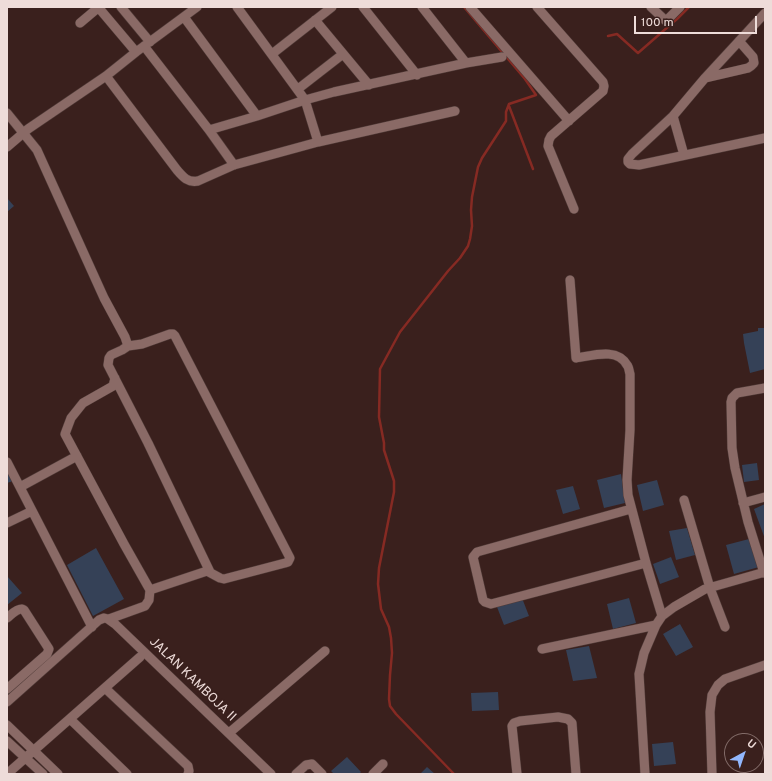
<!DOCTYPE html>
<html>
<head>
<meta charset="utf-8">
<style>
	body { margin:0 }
	#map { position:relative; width:772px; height:781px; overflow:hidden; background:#3a201d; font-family:Overpass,sans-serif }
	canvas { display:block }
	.frame { position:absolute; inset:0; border:8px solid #eedcd9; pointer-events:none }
	.north { position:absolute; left:724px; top:733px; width:40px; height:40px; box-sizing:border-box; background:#3a201d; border:1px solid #826b68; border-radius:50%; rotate:40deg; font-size:11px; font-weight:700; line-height:16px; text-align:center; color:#eedcd9 }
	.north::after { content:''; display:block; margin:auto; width:14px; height:18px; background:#92b7fd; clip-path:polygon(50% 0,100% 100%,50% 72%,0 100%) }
	.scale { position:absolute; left:634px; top:16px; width:123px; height:18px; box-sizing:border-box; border:2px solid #eedcd9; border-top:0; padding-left:5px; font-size:12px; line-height:14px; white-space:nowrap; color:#eedcd9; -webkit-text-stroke:3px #3a201d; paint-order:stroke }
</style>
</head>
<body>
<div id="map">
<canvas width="772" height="781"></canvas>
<div class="frame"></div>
<div class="north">U</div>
<div class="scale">100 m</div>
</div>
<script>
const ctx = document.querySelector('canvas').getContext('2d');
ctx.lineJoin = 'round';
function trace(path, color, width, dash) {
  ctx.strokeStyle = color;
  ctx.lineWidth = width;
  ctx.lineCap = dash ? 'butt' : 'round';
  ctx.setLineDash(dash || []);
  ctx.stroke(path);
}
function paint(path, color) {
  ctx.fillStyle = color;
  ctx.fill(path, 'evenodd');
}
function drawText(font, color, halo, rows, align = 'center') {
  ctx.font = font + ' Overpass,sans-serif';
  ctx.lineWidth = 3.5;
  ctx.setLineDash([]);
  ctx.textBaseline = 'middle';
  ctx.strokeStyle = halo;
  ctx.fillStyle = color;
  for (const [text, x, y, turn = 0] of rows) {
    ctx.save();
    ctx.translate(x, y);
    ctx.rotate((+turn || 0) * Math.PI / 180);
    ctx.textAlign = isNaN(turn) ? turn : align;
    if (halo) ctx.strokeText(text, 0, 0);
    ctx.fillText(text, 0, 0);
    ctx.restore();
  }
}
trace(new Path2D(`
	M608 36 617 34 638 53 677 19 689 7
	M509 106 533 169
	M454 774 396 714 390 706 389 699 390 675 392 653 391 638 389 627 381 609 378 584 379 568 394 492V481L384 450V443L379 417 380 369 387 356 400 332 448 271 460 258 468 246 470 239 472 226 471 210 472 197 478 167 482 158 506 121V112L509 104 536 95 525 79 464 7`), '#862a23', 2.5);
paint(new Path2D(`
	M7 198 14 206 7 212Z
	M758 328H765V369L750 373 744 343 743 334 758 331Z
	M757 463 759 480 744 482 742 465Z
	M7 470 13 481 7 483Z
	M621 474 625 503 604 508 597 480Z
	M657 480 664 505 643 511 637 485Z
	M573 486 580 509 563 514 556 490Z
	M765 504V539L754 509Z
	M687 528 695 555 676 560 669 531Z
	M749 539 759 567 734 574 726 545Z
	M96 548 124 599 93 616 67 565Z
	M671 557 679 577 660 584 653 564Z
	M7 576 22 593 7 605Z
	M522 598 529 616 504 625 497 607Z
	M629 598 636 623 613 629 607 604Z
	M680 624 693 647 676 656 663 634Z
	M589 646 597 678 573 681 566 650Z
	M498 692 499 710 472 711 471 693Z
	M673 742 676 764 654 766 652 744Z
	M347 757 361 772 359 774H334L331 771Z
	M427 767 435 774H420Z`), '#354157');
const street = new Path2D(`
	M98 7 136 52
	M121 7 150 42
	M237 7 305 100 318 142
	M363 7 417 75
	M422 7 466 63
	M470 7 569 121
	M537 7 603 82 604 86 603 91 551 136 549 140 548 146 574 209
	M651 7 666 21 680 7
	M765 13 705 78 673 116 632 154 628 159V162L630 164 639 165 765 138
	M184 17 257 116
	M315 20 369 85
	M80 23 99 7
	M144 46 209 130 234 165
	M272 54 332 7
	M106 76 177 170C183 177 188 183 198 181L234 165 318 142 455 111
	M705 78 748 68 751 66 754 63 753 57 739 41
	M298 89 343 54
	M7 113 37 150 104 298 125 337 128 346
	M673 116 684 155
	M209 130 257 116 305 100 334 92 466 63 502 57
	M7 147 28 129 106 76 136 52 197 7
	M570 280 576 358C592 356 617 347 627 365 629 367 629 371 630 374V430L627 480 628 495 646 563 662 616
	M7 462 92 627
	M20 487 77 456
	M684 500 710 588 725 627
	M743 503 765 497
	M631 509 477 552 473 557 483 600 485 602 491 604 646 563
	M7 523 32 511
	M764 573 748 522 735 468 732 448 731 402 732 398 737 393 765 388
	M150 590 207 571 220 578 224 579 285 563 288 562 290 558 175 336 173 334H170L142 344 128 346 122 350 111 355 109 358 108 365 148 443 210 572
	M7 618C12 614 16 609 22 609L24 610 49 649 47 654 7 689
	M109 619 145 606 149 600 150 590 124 544 65 434 71 418 83 403 113 386 115 378
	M542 649 656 625
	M106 689 188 766 189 771 188 774
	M7 702 99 620 104 618 108 619 115 624 271 774
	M70 719 127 774
	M7 725 58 774
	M229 733 325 651
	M7 741 43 774
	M7 774 140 657
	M296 774 306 765 312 764 322 774
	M373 774 383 764
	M517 774 512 726 514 723 520 721 558 717 568 719 572 723 576 774
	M645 774 639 674 644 653 656 625 662 616 674 607 705 589 765 572
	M712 774 710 712 712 695 718 685 725 679 765 665`);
trace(street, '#513c39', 10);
trace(street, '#8a6a66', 9);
drawText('13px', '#eedcd9', '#3a201d', [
	["JALAN KAMBOJA II",192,680,44]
]);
</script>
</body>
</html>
